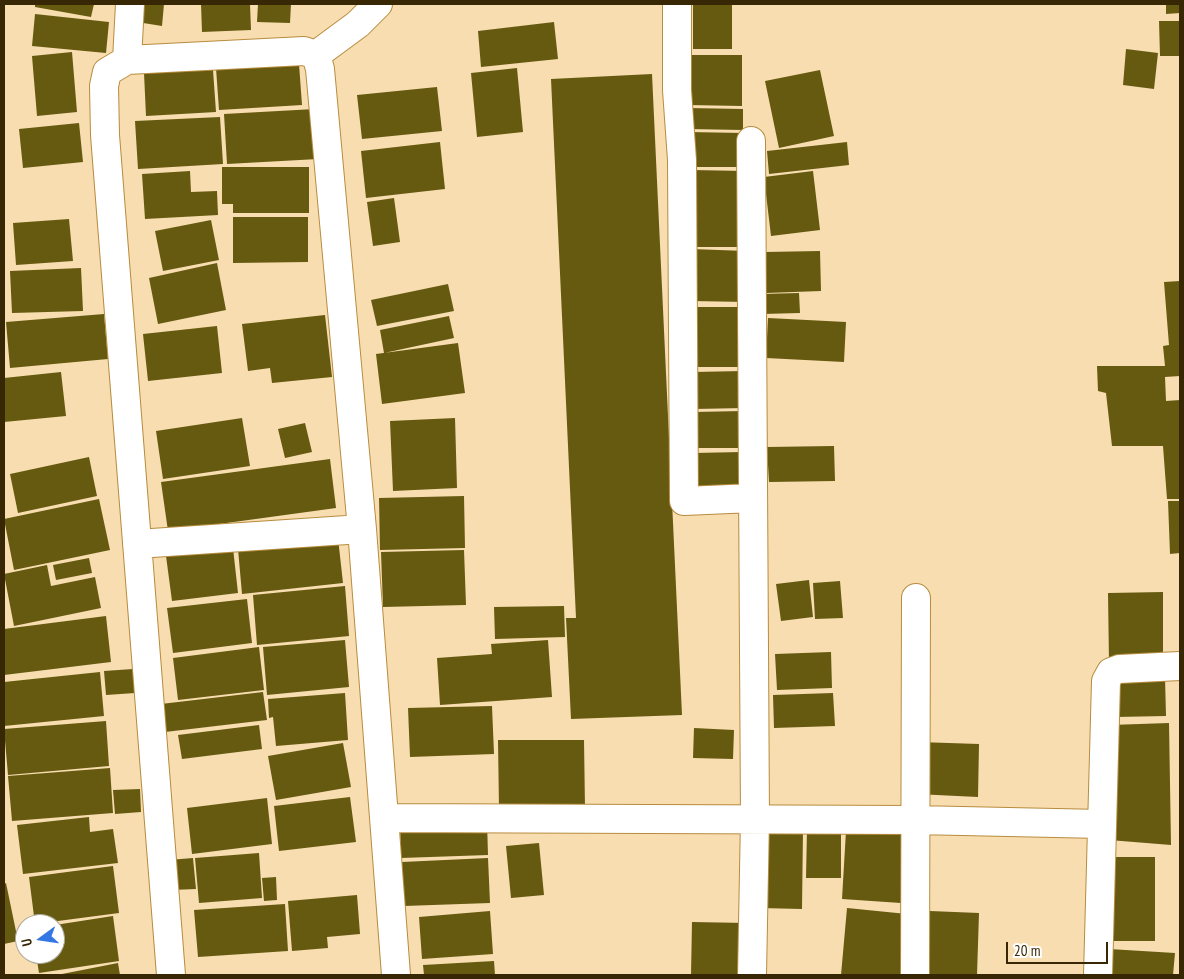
<!DOCTYPE html>
<html>
<head>
<meta charset="utf-8">
<style>
	body { margin:0 }
	#map { position:relative; width:1184px; height:979px; overflow:hidden; background:#f8ddb0; font-family:"PT Sans Narrow",sans-serif }
	canvas { display:block }
	.frame { position:absolute; inset:0; border:5px solid #382705; pointer-events:none }
	.north { position:absolute; left:15px; top:914px; width:50px; height:50px; box-sizing:border-box; background:#fff; border:1px solid #afa99b; border-radius:50%; rotate:256deg; font-size:14px; font-weight:700; line-height:20px; text-align:center; color:#382705 }
	.north::after { content:''; display:block; margin:auto; width:18px; height:22px; background:#3476e4; clip-path:polygon(50% 0,100% 100%,50% 72%,0 100%) }
	.scale { position:absolute; left:1006px; top:942px; width:102px; height:22px; box-sizing:border-box; border:2px solid #382705; border-top:0; padding-left:6px; font-size:15px; line-height:18px; white-space:nowrap; color:#382705; -webkit-text-stroke:4px #fff; paint-order:stroke }
</style>
</head>
<body>
<div id="map">
<canvas width="1184" height="979"></canvas>
<div class="frame"></div>
<div class="north">U</div>
<div class="scale">20 m</div>
</div>
<script>
const ctx = document.querySelector('canvas').getContext('2d');
ctx.lineJoin = 'round';
function paint(path, color) {
  ctx.fillStyle = color;
  ctx.fill(path, 'evenodd');
}
function trace(path, color, width, dash) {
  ctx.strokeStyle = color;
  ctx.lineWidth = width;
  ctx.lineCap = dash ? 'butt' : 'round';
  ctx.setLineDash(dash || []);
  ctx.stroke(path);
}
paint(new Path2D(`
	M35 4H94L91 17 35 7Z
	M139 4H164L162 26 137 22Z
	M201 4H250L251 30 202 32Z
	M258 4H291L290 23 257 22Z
	M693 4 732 5V49H693Z
	M1166 4H1180V13L1166 14Z
	M35 14 109 22 106 53 32 46Z
	M1159 21H1180V56H1160Z
	M554 22 558 59 481 67 478 31Z
	M1126 49 1158 53 1154 89 1123 85Z
	M72 52 77 112 37 116 32 56Z
	M688 55H742V106L688 105Z
	M299 64 302 105 219 110 216 68Z
	M517 68 523 132 477 137 471 73Z
	M213 70 216 112 146 116 144 73Z
	M820 70 834 136 779 148 765 81Z
	M652 74 682 715 571 719 566 618H576L551 79Z
	M437 87 442 131 362 139 357 95Z
	M689 108 743 109V130L689 129Z
	M315 109 318 159 227 164 224 114Z
	M220 117 223 164 138 169 135 121Z
	M79 123 83 162 23 168 19 129Z
	M688 132 743 133V167H688Z
	M440 142 445 189 366 198 361 151Z
	M847 142 849 165 769 174 767 151Z
	M222 167H309V213H233V204H222Z
	M691 170 745 171 744 247H690Z
	M190 171 191 192 217 191 218 215 145 219 142 174Z
	M813 171 820 230 771 236 764 177Z
	M394 198 400 242 373 246 367 202Z
	M233 217H308V262L233 263Z
	M69 219 73 261 16 265 13 223Z
	M211 220 219 260 163 271 155 231Z
	M691 249 746 251V302L691 301Z
	M820 251 821 291 766 293 765 252Z
	M217 263 226 310 158 324 149 278Z
	M81 268 83 311 12 313 10 271Z
	M1180 281V376L1165 377 1166 401 1180 400V499H1167L1163 446H1112L1106 393 1098 391 1097 366H1165L1163 346 1169 345 1164 282Z
	M448 284 454 311 377 326 371 300Z
	M799 293 800 313 762 314V294Z
	M689 307H743L744 367H690Z
	M104 314 108 359 10 368 6 322Z
	M325 315 332 377 272 383 270 368 248 371 242 324Z
	M449 316 454 338 384 353 380 330Z
	M768 318 846 322 844 362 766 358Z
	M217 326 222 373 148 381 143 334Z
	M458 343 465 393 382 404 376 354Z
	M744 371 745 408 694 409 693 372Z
	M61 372 66 416 4 422V378Z
	M743 411 744 448H694V412Z
	M242 418 250 466 163 479 156 431Z
	M455 418 457 488 393 491 390 421Z
	M305 423 312 452 285 458 278 429Z
	M834 446 835 481 769 482 767 447Z
	M742 452 743 490 694 491V453Z
	M89 457 97 496 18 513 10 474Z
	M330 459 336 508 168 531 161 482Z
	M464 496 465 548 380 550 379 498Z
	M99 499 110 550 14 570 4 519Z
	M1168 501H1180V553L1170 554Z
	M338 538 343 583 242 594 238 549Z
	M233 548 238 593 172 601 166 556Z
	M464 550 466 605 383 607 381 552Z
	M89 558 92 573 56 580 53 565Z
	M47 565 51 586 95 577 101 608 14 626 4 574Z
	M809 580 813 617 781 621 776 584Z
	M840 581 843 618 815 619 813 583Z
	M345 586 349 636 257 645 253 595Z
	M1163 592V663H1109L1108 593Z
	M247 599 252 643 173 653 167 608Z
	M564 606 565 637 495 639 494 607Z
	M106 616 111 662 4 675V629Z
	M345 640 349 687 267 695 263 647Z
	M548 640 552 697 440 705 437 658 492 654 491 644Z
	M259 647 264 690 178 700 173 658Z
	M831 652 832 688 777 690 775 654Z
	M133 669 135 693 106 695 104 671Z
	M100 672 104 716 4 726V682Z
	M1165 677 1166 716 1115 717 1114 678Z
	M263 692 267 720 165 732 161 704Z
	M345 693 348 740 276 746 273 717 269 718 268 699Z
	M833 693 835 726 774 728 773 695Z
	M492 706 494 754 410 757 408 708Z
	M106 721 109 766 8 775 4 729Z
	M1169 723 1171 845 1109 840 1110 725Z
	M259 725 262 749 182 759 178 735Z
	M694 728 734 730 733 759 693 758Z
	M498 740H584L585 808 499 809Z
	M918 742 979 744 978 797 916 794Z
	M343 743 351 787 276 800 268 756Z
	M110 768 113 813 12 821 8 776Z
	M140 789 141 812 115 814 113 790Z
	M350 797 356 842 279 851 274 806Z
	M267 798 272 844 192 854 187 808Z
	M89 817 90 832 113 829 118 863 23 874 17 825Z
	M487 821 488 855 401 858 400 824Z
	M760 829H803L802 909 760 908Z
	M807 829H841V878H806Z
	M846 831 905 834 901 903 842 899Z
	M539 843 544 895 511 898 506 846Z
	M259 853 262 898 199 903 195 858Z
	M1109 857H1155V941H1109Z
	M193 858 196 889 172 890 169 860Z
	M488 858 490 903 404 906 402 862Z
	M113 866 119 913 35 924 29 877Z
	M276 877 277 900 264 901 262 878Z
	M6 883 18 941 4 944V884Z
	M357 895 360 934 327 937 328 948 292 951 288 901Z
	M285 904 288 951 198 957 194 910Z
	M847 908 907 914 901 975H841Z
	M490 911 493 954 422 959 419 917Z
	M930 911 979 913 977 975H928Z
	M113 916 119 961 39 973 36 954H55V925Z
	M692 922 747 923 746 975H691Z
	M1109 949 1175 953 1173 975H1107Z
	M494 961 495 975H424L423 965Z
	M118 963 120 975H62V974Z`), '#655a10');
const minor = new Path2D(`
	M677 4V90L682 160 684 501 753 498
	M316 55 358 24 378 4
	M127 60 130 4
	M751 141 755 819 752 975
	M137 544 362 529
	M384 818 915 820 1102 824
	M171 975 105 135 104 86 107 72 127 60 304 51 316 55 320 69 362 529 396 975
	M915 975 916 598
	M1098 975 1106 681 1111 672 1119 669 1180 666`);
trace(minor, '#b78c3e', 30);
trace(minor, '#fff', 28);
</script>
</body>
</html>
